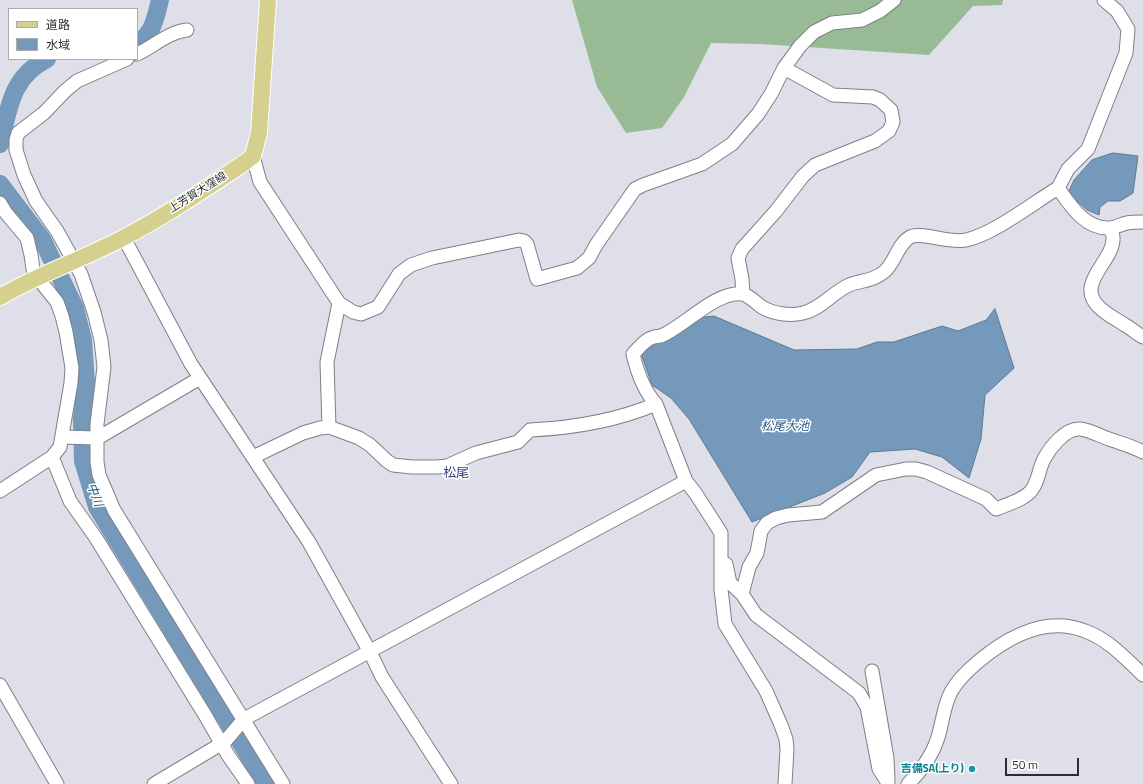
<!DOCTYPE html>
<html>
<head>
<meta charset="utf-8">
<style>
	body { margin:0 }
	#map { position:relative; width:1143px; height:784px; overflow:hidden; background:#dedfe9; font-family:"Titillium Web","Noto Sans JP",sans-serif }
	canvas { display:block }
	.legend { position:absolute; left:8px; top:8px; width:130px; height:52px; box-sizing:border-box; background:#fff; border:1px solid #ababac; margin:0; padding:5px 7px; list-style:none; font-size:12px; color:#2c2d30 }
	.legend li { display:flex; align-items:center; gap:8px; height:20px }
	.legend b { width:20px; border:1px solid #ababac }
	.scale { position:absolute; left:1005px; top:758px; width:74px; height:18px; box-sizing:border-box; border:2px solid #2c2d30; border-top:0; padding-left:5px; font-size:12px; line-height:14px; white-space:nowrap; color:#2c2d30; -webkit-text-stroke:3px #fff; paint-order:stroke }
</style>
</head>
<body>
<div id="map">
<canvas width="1143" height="784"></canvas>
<ul class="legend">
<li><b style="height:5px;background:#d6d08f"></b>道路</li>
<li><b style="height:11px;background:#7499bb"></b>水域</li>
</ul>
<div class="scale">50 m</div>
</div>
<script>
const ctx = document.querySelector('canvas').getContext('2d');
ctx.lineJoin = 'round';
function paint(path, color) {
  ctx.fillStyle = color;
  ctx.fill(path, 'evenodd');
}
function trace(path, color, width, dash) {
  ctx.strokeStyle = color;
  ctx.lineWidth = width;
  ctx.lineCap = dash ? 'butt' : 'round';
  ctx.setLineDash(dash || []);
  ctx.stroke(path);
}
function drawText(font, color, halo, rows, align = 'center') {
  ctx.font = font + ' "Titillium Web","Noto Sans JP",sans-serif';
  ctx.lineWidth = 3;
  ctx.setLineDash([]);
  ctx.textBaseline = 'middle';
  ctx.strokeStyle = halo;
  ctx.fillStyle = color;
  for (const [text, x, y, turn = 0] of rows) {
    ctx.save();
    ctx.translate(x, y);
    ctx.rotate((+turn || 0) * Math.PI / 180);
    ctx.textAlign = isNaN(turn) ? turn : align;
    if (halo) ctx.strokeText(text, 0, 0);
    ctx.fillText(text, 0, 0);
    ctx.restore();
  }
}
paint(new Path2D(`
	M572 0H1003L1002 5 973 6 929 55 761 44 711 43 684 97 662 128 626 133 597 87Z`), '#98bb95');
const water = new Path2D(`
	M1113 153 1138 156 1133 193 1120 201H1108L1100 207 1099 215 1087 210 1068 193 1074 180 1092 160Z
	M995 309 1014 368 985 395 981 439 969 478 942 457 915 449 870 452 852 477 825 493 752 522 689 419 671 398 652 385 640 350 696 318 714 316 794 350 857 349 877 342H894L942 326 958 331 986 320Z`);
paint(water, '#7499bb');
trace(water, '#5e7991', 1);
trace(new Path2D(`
	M137 44C154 32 155 19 160 0
	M0 144C9 108 11 77 47 59
	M0 184 42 239 75 308 83 340 86 383 82 418 83 461 97 507 266 784`), '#7499bb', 18);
const minor = new Path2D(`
	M1104 0 1117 11 1128 29 1126 53 1088 149 1068 169 1058 188C1070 205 1085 229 1109 228 1115 228 1121 224 1127 223 1133 222 1138 222 1143 222
	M137 54C153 47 168 32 187 30
	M127 59 77 81 65 91 44 113 18 133 16 140V150L24 175 36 201 57 231 81 274 94 312 101 340 104 367 97 424V462L99 475 114 510 283 784
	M253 156 260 182 339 303 353 312 361 314 378 307 399 274 411 265 432 258 519 240 524 241 527 244 537 279 577 268 589 258 596 245 635 189 643 185 702 164 732 144 758 114 771 94 784 68 800 46 814 32 832 23 862 20 880 11 894 0
	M0 203 6 213 27 238 31 255 33 269 37 277 57 302 62 316 66 332 72 368 71 383 60 447 52 457 0 491
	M1110 228C1111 231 1113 234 1113 237 1115 261 1074 283 1099 307 1107 315 1116 319 1125 325 1131 328 1137 334 1143 337
	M124 238 191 364 309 542 370 652 382 677 451 784
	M743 294 742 279 738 258 742 249 776 211 803 176 815 165 875 141 889 131 893 122 891 110 880 100 873 97 833 95 784 68
	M329 427 327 362 339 303
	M62 437 96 438 103 435 200 378
	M52 457 70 501 96 538 205 715 228 755 248 784
	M253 457 303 433 320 428 329 427 359 438 370 445 387 461 393 465 412 467H437L447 466 476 453 518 442 530 430C572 428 616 421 656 404
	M726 564 730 583 742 594 756 615 859 693 867 707 879 769 888 783
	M742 594 749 567 757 553 761 531 767 523 776 518 788 515 822 512 876 475 906 469H916L927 472 986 499 996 509C1008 504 1027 499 1033 488 1039 479 1039 468 1044 459 1050 448 1065 428 1080 429 1090 430 1100 436 1109 439 1120 443 1132 446 1143 452
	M872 671 887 758 888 780
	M0 685 57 784
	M154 784 216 747 222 745 244 719 686 481
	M785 784 787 749 786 739 781 725 766 691 725 624 721 589V533L696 494 686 481 656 404C644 391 637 371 633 354 639 348 645 339 654 337 657 336 660 337 663 335 684 326 718 290 742 294 749 295 756 303 762 307 773 314 790 316 803 313 821 309 833 292 849 285 862 280 874 281 885 271 895 262 898 244 910 237 920 231 950 244 966 240 994 234 1033 203 1058 188
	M908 784C924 768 935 752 940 730 943 717 945 703 951 692 958 679 968 670 979 661 1009 636 1047 616 1085 631 1108 639 1126 659 1143 675`);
const major = new Path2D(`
	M0 297C39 274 83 259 123 238 165 216 205 189 244 163L253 156 259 133 268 0`);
trace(minor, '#7e7f88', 15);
trace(major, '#fff', 18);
trace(minor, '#fff', 13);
trace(major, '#d6d08f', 16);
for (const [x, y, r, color] of [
	[972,769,4,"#0f9aa8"]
]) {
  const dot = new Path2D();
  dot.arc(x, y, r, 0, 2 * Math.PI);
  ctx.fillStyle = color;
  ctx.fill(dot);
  trace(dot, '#fff', 1.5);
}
drawText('11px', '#2c2d30', '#fff', [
	["上芳賀大窪線",198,193,-32]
]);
drawText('bold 11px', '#0d838f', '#fff', [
	["吉備SA(上り)",964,769]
], 'right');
drawText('italic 12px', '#205786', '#fff', [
	["松尾大池",785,427],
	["中川",94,495,70]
]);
drawText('13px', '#323f7a', '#fff', [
	["松尾",456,474]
]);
</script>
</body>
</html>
